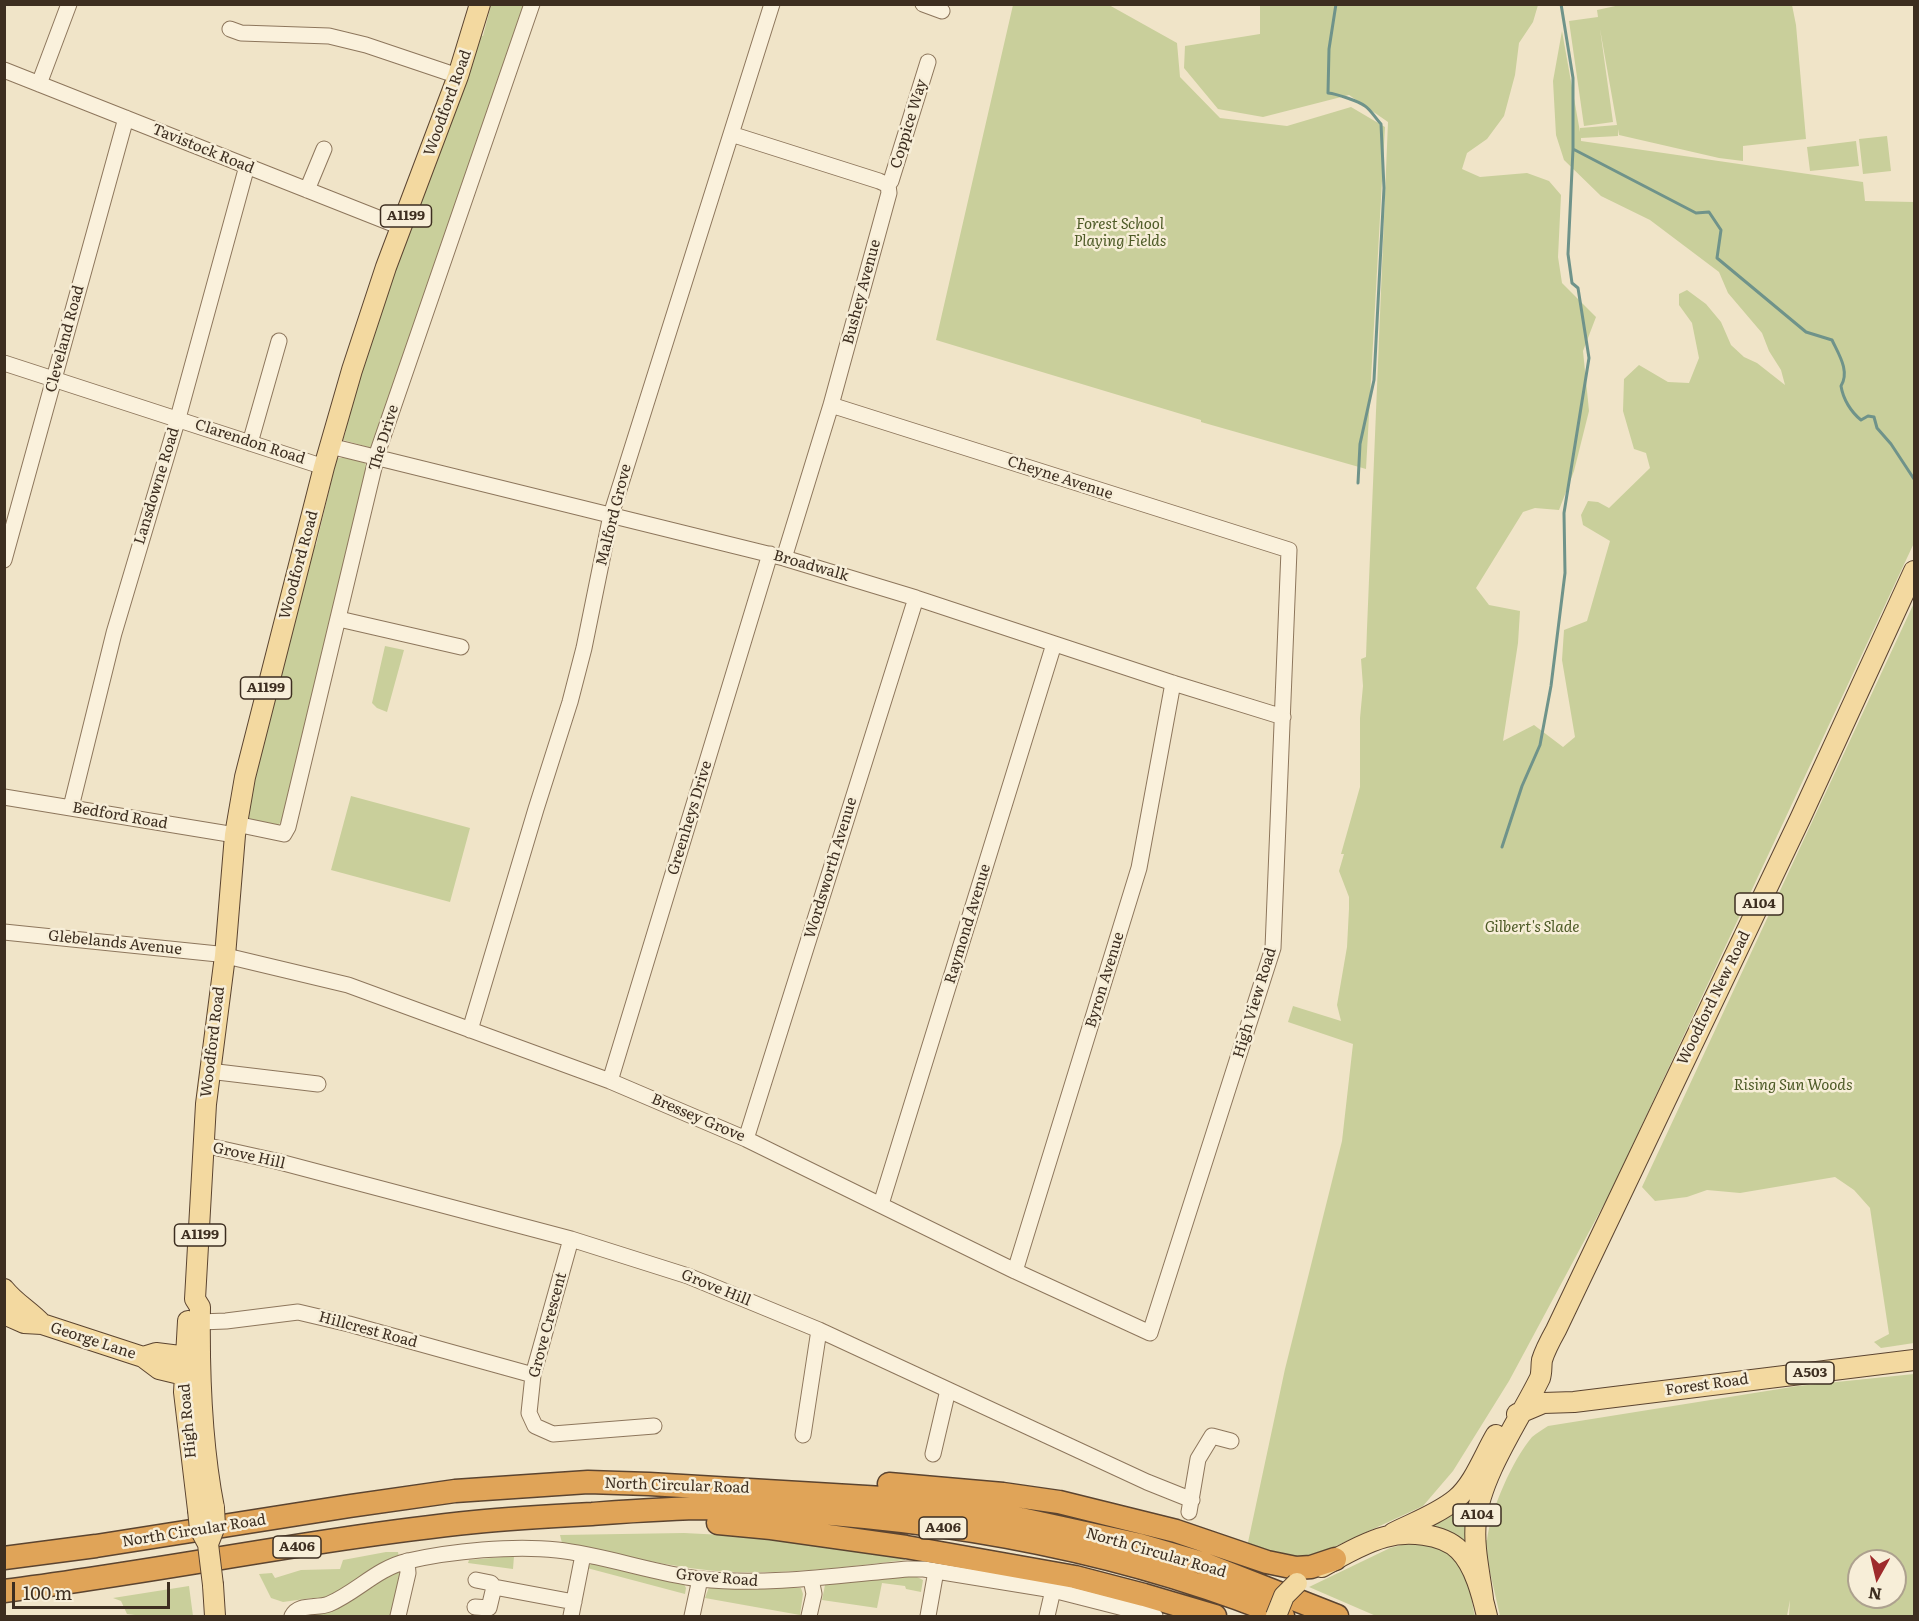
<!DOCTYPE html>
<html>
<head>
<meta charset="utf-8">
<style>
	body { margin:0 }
	#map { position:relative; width:1919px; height:1621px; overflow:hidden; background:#f0e4c8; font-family:Literata,serif }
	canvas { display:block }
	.frame { position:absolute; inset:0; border:6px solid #3d2e20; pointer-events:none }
	.north { position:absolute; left:1847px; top:1549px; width:60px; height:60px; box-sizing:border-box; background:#f7eed8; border:2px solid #ada18e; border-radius:50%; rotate:188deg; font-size:16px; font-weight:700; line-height:24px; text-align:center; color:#3d2e20 }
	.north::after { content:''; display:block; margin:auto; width:21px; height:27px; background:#9e2a2b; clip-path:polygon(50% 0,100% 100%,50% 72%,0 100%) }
	.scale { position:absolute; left:12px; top:1582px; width:158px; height:27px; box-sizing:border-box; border:3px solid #3d2e20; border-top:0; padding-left:8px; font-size:18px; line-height:21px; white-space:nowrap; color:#3d2e20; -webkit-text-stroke:4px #f7eed8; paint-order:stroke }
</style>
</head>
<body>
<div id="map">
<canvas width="1919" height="1621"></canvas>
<div class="frame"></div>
<div class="north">N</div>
<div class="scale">100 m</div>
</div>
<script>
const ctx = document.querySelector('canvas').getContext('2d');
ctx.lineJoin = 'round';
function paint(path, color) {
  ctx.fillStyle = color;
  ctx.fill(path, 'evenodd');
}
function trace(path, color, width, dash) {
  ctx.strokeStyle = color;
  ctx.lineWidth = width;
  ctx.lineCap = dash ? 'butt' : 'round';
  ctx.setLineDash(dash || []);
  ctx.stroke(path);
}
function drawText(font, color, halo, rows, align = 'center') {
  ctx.font = font + ' Literata,serif';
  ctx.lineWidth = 5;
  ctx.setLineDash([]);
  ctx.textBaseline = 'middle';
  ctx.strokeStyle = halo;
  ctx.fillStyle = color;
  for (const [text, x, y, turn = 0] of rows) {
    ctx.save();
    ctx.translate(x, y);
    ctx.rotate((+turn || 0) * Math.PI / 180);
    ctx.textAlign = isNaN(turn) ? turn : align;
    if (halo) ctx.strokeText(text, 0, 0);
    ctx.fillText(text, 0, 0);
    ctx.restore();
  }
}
paint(new Path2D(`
	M491 5H525L372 448 343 440 346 431 343 430 374 325 479 35 483 36Z
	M1013 5H1109L1177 43 1180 77 1220 118 1287 126 1351 107 1385 127 1366 469 1201 422V420L936 340Z
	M1260 5H1538L1533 22 1519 43 1515 75 1504 116 1487 139 1467 153 1462 169 1480 177 1527 173 1549 181 1561 195 1558 257 1562 283 1596 317 1583 351 1589 411 1574 471 1559 510 1535 508 1523 512 1476 588 1489 605 1520 611 1518 643 1503 741 1534 725 1563 747 1575 737 1562 660 1564 630 1587 621 1610 541 1583 525 1581 515 1588 501 1598 502 1609 508 1650 468 1646 453 1634 449 1623 411 1624 379 1639 365 1668 382 1689 383 1699 358 1692 323 1679 305V294L1687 290 1706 304 1721 322 1731 345 1744 357 1757 363 1785 385 1781 370 1769 351 1762 333 1728 293 1719 272 1650 220 1601 196 1564 160 1556 135 1553 81 1562 31 1580 132V128L1617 125 1600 29 1613 122 1584 126 1569 21 1598 17 1597 10 1620 5H1792L1796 25 1806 139 1743 146V161L1719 158 1619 135 1618 129V136L1581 138V141L1863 182 1865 201 1914 202V543L1611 1191 1509 1381 1453 1471 1423 1506 1321 1553 1309 1556 1298 1558 1247 1547 1285 1369 1342 1141 1353 1044 1288 1022 1293 1006 1341 1021 1337 1005 1347 947 1349 909V897L1339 871 1344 854H1341L1360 787V718L1363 686 1361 659 1366 657 1367 628 1388 122 1349 95 1263 117 1218 109 1184 68 1185 46 1260 34Z
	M1887 136 1891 171 1863 174 1859 139Z
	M1856 141 1859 166 1810 171 1807 147Z
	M342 456 364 461 367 467 281 822 276 827 248 820 245 815 312 545H316L337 458H342Z
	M1914 603V1343L1881 1348 1874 1342 1889 1334 1870 1208 1854 1190 1835 1177 1740 1193 1707 1190 1687 1197 1655 1201 1642 1187Z
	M385 646 404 650 387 712 377 708 372 703Z
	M351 796 470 828 450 902 331 870Z
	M1914 1374V1616H1789L1790 1600 1787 1616H1500L1483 1541 1487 1540C1491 1509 1512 1461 1532 1437 1537 1433 1543 1429 1548 1426L1798 1386ZM1859 1561H1895V1597H1859Z
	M1477 1489 1467 1514V1545L1427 1528 1438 1519 1458 1510Z
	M684 1533 763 1537 906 1556 905 1560C848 1567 792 1574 735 1572 677 1570 619 1554 562 1543L560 1535Z
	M1413 1542C1421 1543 1430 1543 1437 1545 1467 1554 1469 1590 1475 1616H1376L1309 1587 1390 1548Z
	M386 1552H398L399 1557 369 1570 341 1592 312 1602V1598L283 1602 271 1598 259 1574 272 1573 275 1578 301 1570 340 1569 343 1560Z
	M514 1556 513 1569 468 1563 469 1560Z
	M592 1563 684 1584 686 1588 685 1594 587 1568Z
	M395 1573H401L391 1616H307V1614Z
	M915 1576 923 1580 921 1592 906 1589 905 1586 882 1583 877 1608 822 1600 825 1585 875 1578Z
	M189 1586 193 1616H143L127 1614 121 1601 113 1598Z
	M709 1587 801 1588 803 1594 800 1615 705 1598Z`), '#c9cf9b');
trace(new Path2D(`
	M1336 4 1329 49 1328 93C1337 94 1358 101 1365 106 1371 110 1376 119 1381 124L1384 188 1374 380 1360 444 1358 483
	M1573 149 1696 213 1709 212 1721 230 1717 258 1806 332 1832 340C1839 355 1850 371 1841 386 1843 399 1851 412 1861 420L1868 416 1874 417 1877 428 1891 444 1914 479
	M1502 847 1522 786 1540 745 1551 686 1565 573 1564 513 1589 358 1578 288 1572 283 1568 254 1573 149V78L1561 4`), '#6f938a', 3);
const minor = new Path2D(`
	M923 4 942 11
	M230 29 241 33 329 36 366 45 458 76
	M4 70 401 227
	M39 84 69 4
	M731 134 879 181 888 185 889 193 831 405 784 558
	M888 185 891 181 928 62
	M307 190 324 149
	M4 363 324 467
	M250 443 279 341
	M330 446 784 558 916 598 1173 683 1283 717
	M4 560 126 118
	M339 619 461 647
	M4 797 235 835
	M71 807 114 633 178 418 247 166
	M236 824 284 834 288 827 378 451 532 4
	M4 932 218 954 348 985 610 1081 746 1139 1015 1271 1150 1333 1273 948 1289 550 831 405
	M470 1030 536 809 570 702 584 648 611 515 772 4
	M209 1071 318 1084
	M610 1081 770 554
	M746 1139 916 598
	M204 1145 276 1161 571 1239 688 1276 819 1330 1147 1482 1192 1500
	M881 1204 1054 644
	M571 1239 533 1375 529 1413 535 1426 553 1434 654 1426
	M1015 1271 1139 868 1173 683
	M200 1322 226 1321 298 1312 349 1324 533 1375
	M803 1435 819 1330
	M933 1454 948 1390
	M1189 1512 1198 1459 1212 1436 1231 1441
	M476 1580 491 1583 494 1587 574 1602
	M475 1607 489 1608 494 1587
	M292 1616C299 1603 317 1609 329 1604 357 1592 377 1568 408 1561 451 1551 514 1545 557 1550 604 1555 652 1573 700 1579 770 1586 839 1575 908 1569H924L1053 1590 1155 1616
	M398 1616 408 1573 407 1561
	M571 1616 583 1555
	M692 1616 700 1579
	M809 1616 814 1594 811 1579
	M928 1616 936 1571
	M1047 1616 1053 1590`);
const major = new Path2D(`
	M4 1289C15 1303 30 1311 42 1324
	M4 1314 24 1323 42 1324 143 1357 159 1369 184 1375H197
	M188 1321 184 1392 198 1510
	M143 1357 156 1353 196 1358
	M1517 1414 1543 1403 1574 1402 1914 1360
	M214 1508C201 1442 199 1374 200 1307L195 1299 206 1104 225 956 235 835 245 777 324 467 352 370 386 267 458 76 480 4
	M1393 1533C1413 1523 1438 1514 1456 1499 1474 1484 1484 1455 1496 1435
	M1322 1567C1339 1557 1366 1542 1385 1537 1406 1531 1442 1533 1459 1550 1475 1566 1482 1595 1487 1616
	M213 1585 215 1616
	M1483 1599C1480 1574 1473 1546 1476 1521 1480 1476 1520 1419 1540 1378 1542 1372 1541 1366 1542 1360 1545 1350 1551 1339 1556 1330L1800 819 1914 571`);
const highway = new Path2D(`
	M889 1484 1003 1494 1059 1502 1176 1531 1267 1562 1296 1568 1311 1567 1335 1559
	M718 1523 771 1528 906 1547 1075 1577 1144 1595 1215 1616
	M4 1558 96 1546 350 1506 455 1491 588 1482 649 1484 883 1498 960 1508 1021 1519 1140 1545 1202 1563 1337 1616
	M4 1591C162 1571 318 1538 475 1522 514 1518 553 1516 592 1514 632 1511 670 1508 710 1508 904 1512 1103 1543 1283 1616`);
trace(minor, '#8d765c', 17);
trace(major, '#5b4430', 22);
trace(highway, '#5b4430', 25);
trace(minor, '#faf1dc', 15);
trace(major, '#f3d9a0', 20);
trace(highway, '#e0a458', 22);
const majorBridge = new Path2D(`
	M198 1510 200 1529 208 1544 213 1585
	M208 1544 215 1526 214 1508
	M1276 1616 1284 1596 1297 1583`);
trace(majorBridge, '#5b4430', 22, []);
trace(majorBridge, '#f3d9a0', 20);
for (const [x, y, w] of [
	[406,216,51],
	[266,688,51],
	[1759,904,48],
	[200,1235,51],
	[1810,1373,48],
	[1477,1515,48],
	[943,1528,48],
	[297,1547,48]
]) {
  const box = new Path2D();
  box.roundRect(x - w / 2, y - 11, w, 22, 4.5);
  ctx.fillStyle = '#f7eed8';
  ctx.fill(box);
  trace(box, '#3d2e20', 1.5);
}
drawText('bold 14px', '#3d2e20', null, [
	["A1199",406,216],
	["A1199",266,688],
	["A104",1759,904],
	["A1199",200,1235],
	["A503",1810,1373],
	["A104",1477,1515],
	["A406",943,1528],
	["A406",297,1547]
]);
drawText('15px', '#3d2e20', '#f7eed8', [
	["Woodford Road",448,103,-70],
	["Coppice Way",909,124,-73],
	["Tavistock Road",203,149,22],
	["Bushey Avenue",862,292,-75],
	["Cleveland Road",65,339,-75],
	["The Drive",384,438,-73],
	["Clarendon Road",250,442,18],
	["Cheyne Avenue",1060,478,18],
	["Lansdowne Road",157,486,-73],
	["Malford Grove",614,515,-76],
	["Woodford Road",299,565,-75],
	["Broadwalk",811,566,16],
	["Bedford Road",120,816,10],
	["Greenheys Drive",690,818,-73],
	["Wordsworth Avenue",831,868,-73],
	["Raymond Avenue",968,924,-73],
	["Glebelands Avenue",115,943,6],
	["Byron Avenue",1105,980,-73],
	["Woodford New Road",1714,998,-64],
	["High View Road",1255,1003,-73],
	["Woodford Road",213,1042,-83],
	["Bressey Grove",698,1118,23],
	["Grove Hill",249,1156,13],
	["Grove Hill",716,1288,22],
	["Grove Crescent",548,1325,-75],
	["Hillcrest Road",368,1330,15],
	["George Lane",93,1341,18],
	["Forest Road",1707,1385,-8],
	["High Road",188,1421,-95],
	["North Circular Road",677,1486,2],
	["North Circular Road",194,1531,-9],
	["North Circular Road",1156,1553,16],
	["Grove Road",717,1578,5]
]);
drawText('italic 15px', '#4d5a26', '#f7eed8', [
	["Forest School",1120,225],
	["Playing Fields",1120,242],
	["Gilbert's Slade",1532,928],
	["Rising Sun Woods",1793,1086]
]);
</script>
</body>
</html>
